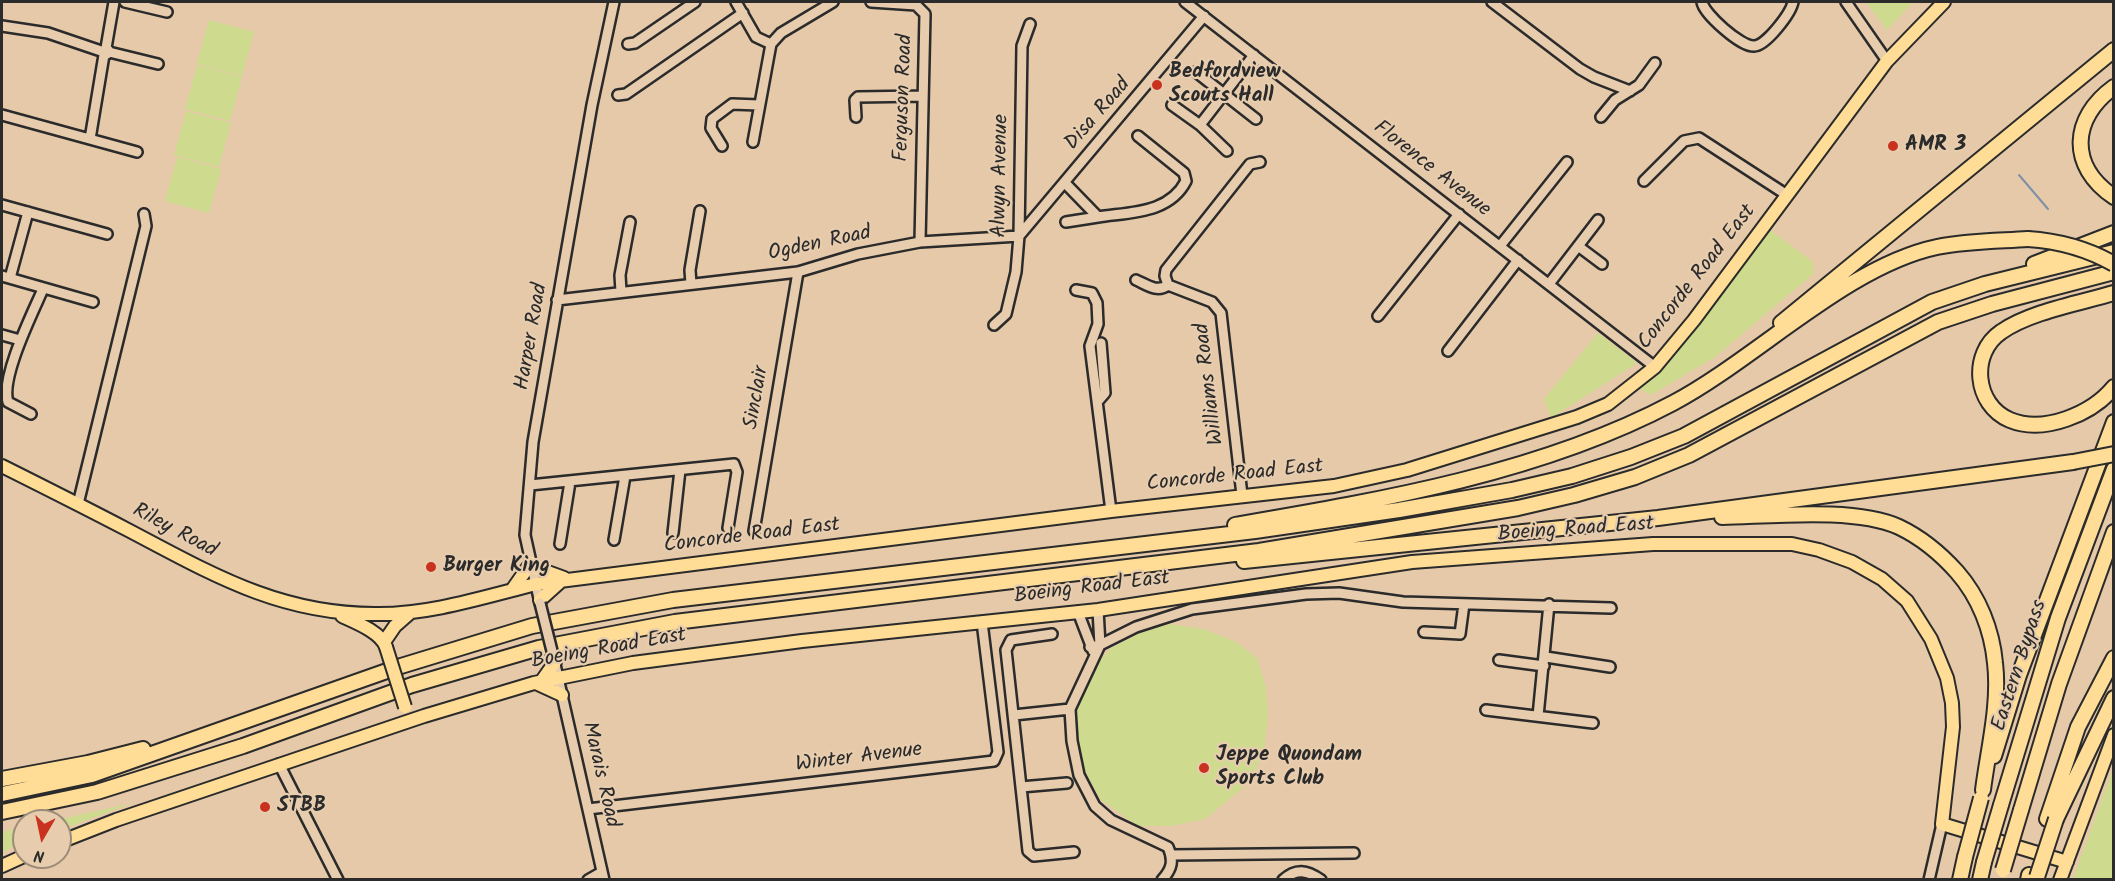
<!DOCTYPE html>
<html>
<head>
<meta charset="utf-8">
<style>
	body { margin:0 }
	#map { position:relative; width:2115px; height:881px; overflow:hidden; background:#e5c9a8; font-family:Kalam,sans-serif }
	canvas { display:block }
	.frame { position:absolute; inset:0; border:3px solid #2b2b2b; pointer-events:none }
	.north { position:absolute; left:12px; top:809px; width:60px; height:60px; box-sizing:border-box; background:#e7ccae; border:2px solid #9c8c7a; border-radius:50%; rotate:189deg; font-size:16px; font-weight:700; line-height:24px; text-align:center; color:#2b2b2b }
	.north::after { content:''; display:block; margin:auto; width:21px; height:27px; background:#c8321e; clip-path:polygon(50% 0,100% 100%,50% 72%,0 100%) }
</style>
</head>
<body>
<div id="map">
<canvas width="2115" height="881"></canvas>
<div class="frame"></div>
<div class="north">N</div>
</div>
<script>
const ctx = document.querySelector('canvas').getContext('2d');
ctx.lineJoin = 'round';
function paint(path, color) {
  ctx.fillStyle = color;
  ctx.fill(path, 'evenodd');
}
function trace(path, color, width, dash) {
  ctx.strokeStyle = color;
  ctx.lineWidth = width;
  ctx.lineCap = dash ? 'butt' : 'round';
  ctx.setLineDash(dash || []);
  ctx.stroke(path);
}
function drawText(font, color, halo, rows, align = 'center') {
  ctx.font = font + ' Kalam,sans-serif';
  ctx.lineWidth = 4.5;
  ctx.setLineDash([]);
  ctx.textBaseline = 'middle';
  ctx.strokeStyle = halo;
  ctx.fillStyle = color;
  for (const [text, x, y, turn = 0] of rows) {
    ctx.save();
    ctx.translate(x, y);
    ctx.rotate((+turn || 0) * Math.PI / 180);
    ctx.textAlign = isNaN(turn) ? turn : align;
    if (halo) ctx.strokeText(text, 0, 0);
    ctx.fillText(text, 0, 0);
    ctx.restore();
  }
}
paint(new Path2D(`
	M1866 2H1913L1887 30Z
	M209 20 254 32 242 76 197 64Z
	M197 65 242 77 230 121 185 109Z
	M186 111 231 123 219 167 174 155Z
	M177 157 221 169 209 213 165 201Z
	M1758 230H1770L1812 261 1814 273 1715 357 1651 395 1638 388 1684 342Z
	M1598 333 1637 363 1551 418 1544 399Z
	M1169 624 1204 629 1236 642 1257 658 1266 687 1268 718 1264 750 1250 782 1205 819 1171 826H1138L1100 799 1081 764 1076 707 1094 667 1111 648 1144 631Z
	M2113 768V879H2073L2108 783Z
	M133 803 60 830V821H52Z
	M24 827V843L2 852V832Z`), '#cedb8e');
trace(new Path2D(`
	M2019 175 2048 209`), '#7c91a7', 2);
const minor = new Path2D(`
	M125 2 167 12
	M736 2 756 37 771 44
	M871 2 916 5 925 14 920 242
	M1185 2 1655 367
	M1492 2 1580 69 1594 77 1630 91
	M1702 2C1704 14 1741 47 1754 46 1766 46 1791 13 1793 2
	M1846 2 1887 61
	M2 26 48 33 101 51
	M628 44 635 43 695 2
	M109 52 158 64
	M107 54 109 51 106 48 114 2
	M1196 72 1256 119
	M618 95 626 94 743 13
	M1172 105 1200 125
	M2 115 137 152
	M856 117 855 100 858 97 921 96
	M1601 117 1615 100 1639 85 1655 63
	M90 139 104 55
	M753 142 771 44 781 33 833 2
	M722 146 711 128 712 119 732 104 759 105
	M1227 151 1200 125 1254 55
	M1644 181 1684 141 1699 138 1787 195
	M1065 183 1098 217 1066 222
	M2 205 107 234
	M1098 217C1130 212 1169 214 1186 181L1184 173 1138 136
	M1019 236 1204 16
	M1500 246 1567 162
	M1578 246 1602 264
	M2 276 93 302
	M10 278 28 212
	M1136 280C1147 285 1157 293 1168 285
	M691 284 690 270 700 211
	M1549 284 1598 220
	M1076 290 1092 293 1097 303 1098 324 1090 346 1111 511
	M621 292 620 275 630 222
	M557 300 798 272 858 254 920 242 1019 236
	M1378 316 1459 214
	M994 325 1006 314 1016 272 1019 236 1022 46 1030 24
	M2 335 20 340
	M1448 351 1518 260
	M1098 401 1105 393 1101 343
	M31 414 8 402C0 378 33 312 43 289
	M530 485 734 464 737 472 728 528
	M1242 495 1221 313 1212 302 1168 285 1165 276 1166 270 1250 164 1260 162
	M78 504 146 226 144 214
	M754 531 798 272
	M673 533 680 470
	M614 540 625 476
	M560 544 570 482
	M540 603 525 535 533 442 592 105 614 2
	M1098 610 1100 645 1070 709 1072 741 1079 775 1095 806 1111 820 1168 847C1174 861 1172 869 1162 880
	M1078 612 1093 651
	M1424 632 1460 634 1464 604
	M1052 634 1011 640 1006 650 1028 851 1034 856 1074 852
	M1090 647 1100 645 1136 627 1192 609 1306 594 1339 593 1403 602 1611 608
	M1546 657 1610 667
	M554 660 604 880
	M1499 660 1544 666
	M1486 710 1593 723
	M1014 715 1070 709
	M1538 716 1549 604
	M279 764 338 880
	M1021 787 1067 783
	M588 809 994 761 998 752 982 622
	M1171 855 1354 853
	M588 880 602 872
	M1283 880C1296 868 1307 870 1321 880
	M1929 880 1942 824`);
const major = new Path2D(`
	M2 466C44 487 86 508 128 530 210 573 278 614 375 614 428 615 484 597 536 584L1111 511 1334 486 1407 470 1577 417 1608 404 1655 367 1694 320 1887 61 1944 2
	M531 566 564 578
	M512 590 531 563
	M540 600 560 582
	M342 616C355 622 381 632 386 647
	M384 642 395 626 411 612
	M541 682 555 662
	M538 684 562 695
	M60 842 116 820 424 716 534 683 633 663 802 641 1098 610 1412 562 1653 544H1792L1819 550 1852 562 1882 579 1907 601 1931 639 1947 678 1952 703 1953 727 1942 824 2067 862
	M2 866 24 856
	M2060 880 2114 735`);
const highway = new Path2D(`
	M2114 87C2071 118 2068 166 2114 197
	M2034 264 2114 233
	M2114 293C2080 303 2029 312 2001 332 1970 353 1974 405 2010 420 2044 434 2092 414 2114 387
	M1781 323 2114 50
	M1722 517C1771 516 1855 507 1899 527 1922 538 1940 553 1957 572 1979 597 1992 630 1995 663 2000 704 1988 750 1983 790
	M1235 525C1381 500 1541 473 1673 403 1756 359 1847 266 1937 247 1967 241 1998 241 2028 239
	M1244 561 1658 518 2073 462
	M1994 756 2019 675 2114 422
	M2 779 88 763 143 749
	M2 794 92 775 401 666 532 626 673 600 1255 531 1399 510 1512 490 1572 476 1631 457 1684 436 1932 302 1985 284 2114 252
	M2001 805 2058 618 2114 469
	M2021 810 2059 684 2114 532
	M2 812 97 792 243 746 412 685 539 648 675 622 1259 551 1518 508 1574 495 1635 477 1689 455 1938 322 1992 304 2114 272
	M2047 819 2078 727 2114 658
	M2056 819 2114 698
	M1960 880 1965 857
	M1980 880 1984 862
	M2028 880 2029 875`);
trace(minor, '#2b2b2b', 14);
trace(major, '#2b2b2b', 16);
trace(highway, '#2b2b2b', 18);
trace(minor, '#e7ccae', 9);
trace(major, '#ffdd96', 12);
trace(highway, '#ffdd96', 14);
const minorBridge = new Path2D(`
	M540 603 554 659`);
const majorBridge = new Path2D(`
	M386 647 405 707`);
const highwayBridge = new Path2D(`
	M2028 239C2059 241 2086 248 2114 264
	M2073 462 2114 454
	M1965 857 1981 798
	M1984 862 2001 805
	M2003 870 2021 810
	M2037 877 2056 819`);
trace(minorBridge, '#2b2b2b', 14, []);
trace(majorBridge, '#2b2b2b', 16, []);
trace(highwayBridge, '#2b2b2b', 18, []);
trace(minorBridge, '#e7ccae', 9);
trace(majorBridge, '#ffdd96', 12);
trace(highwayBridge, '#ffdd96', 14);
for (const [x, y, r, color] of [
	[1157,85,6,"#c8321e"],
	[1893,146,6,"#c8321e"],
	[431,567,6,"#c8321e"],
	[1204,768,6,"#c8321e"],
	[265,807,6,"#c8321e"]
]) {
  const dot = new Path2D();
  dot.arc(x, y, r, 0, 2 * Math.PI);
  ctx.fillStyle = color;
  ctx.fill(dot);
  trace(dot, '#e7ccae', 2);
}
drawText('bold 21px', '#2b2b2b', '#e7ccae', [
	["Bedfordview",1169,73],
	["Scouts Hall",1169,97],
	["AMR 3",1905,146],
	["Burger King",443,567],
	["Jeppe Quondam",1216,756],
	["Sports Club",1216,780],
	["STBB",277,807]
], 'left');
drawText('21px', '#2b2b2b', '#e7ccae', [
	["Ferguson Road",905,98,-88],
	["Disa Road",1099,115,-49],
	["Florence Avenue",1431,170,38],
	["Alwyn Avenue",1002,176,-89],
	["Ogden Road",820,245,-12],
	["Concorde Road East",1698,278,-52],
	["Harper Road",533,337,-80],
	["Williams Road",1211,384,-97],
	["Sinclair",758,398,-80],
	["Concorde Road East",1235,477,-6],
	["Boeing Road East",1576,531,-4],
	["Riley Road",174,532,28],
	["Concorde Road East",752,537,-7],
	["Boeing Road East",1092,589,-7],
	["Boeing Road East",609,650,-10],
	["Eastern Bypass",2021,666,-72],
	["Winter Avenue",859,759,-7],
	["Marais Road",599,775,77]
]);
</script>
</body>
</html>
